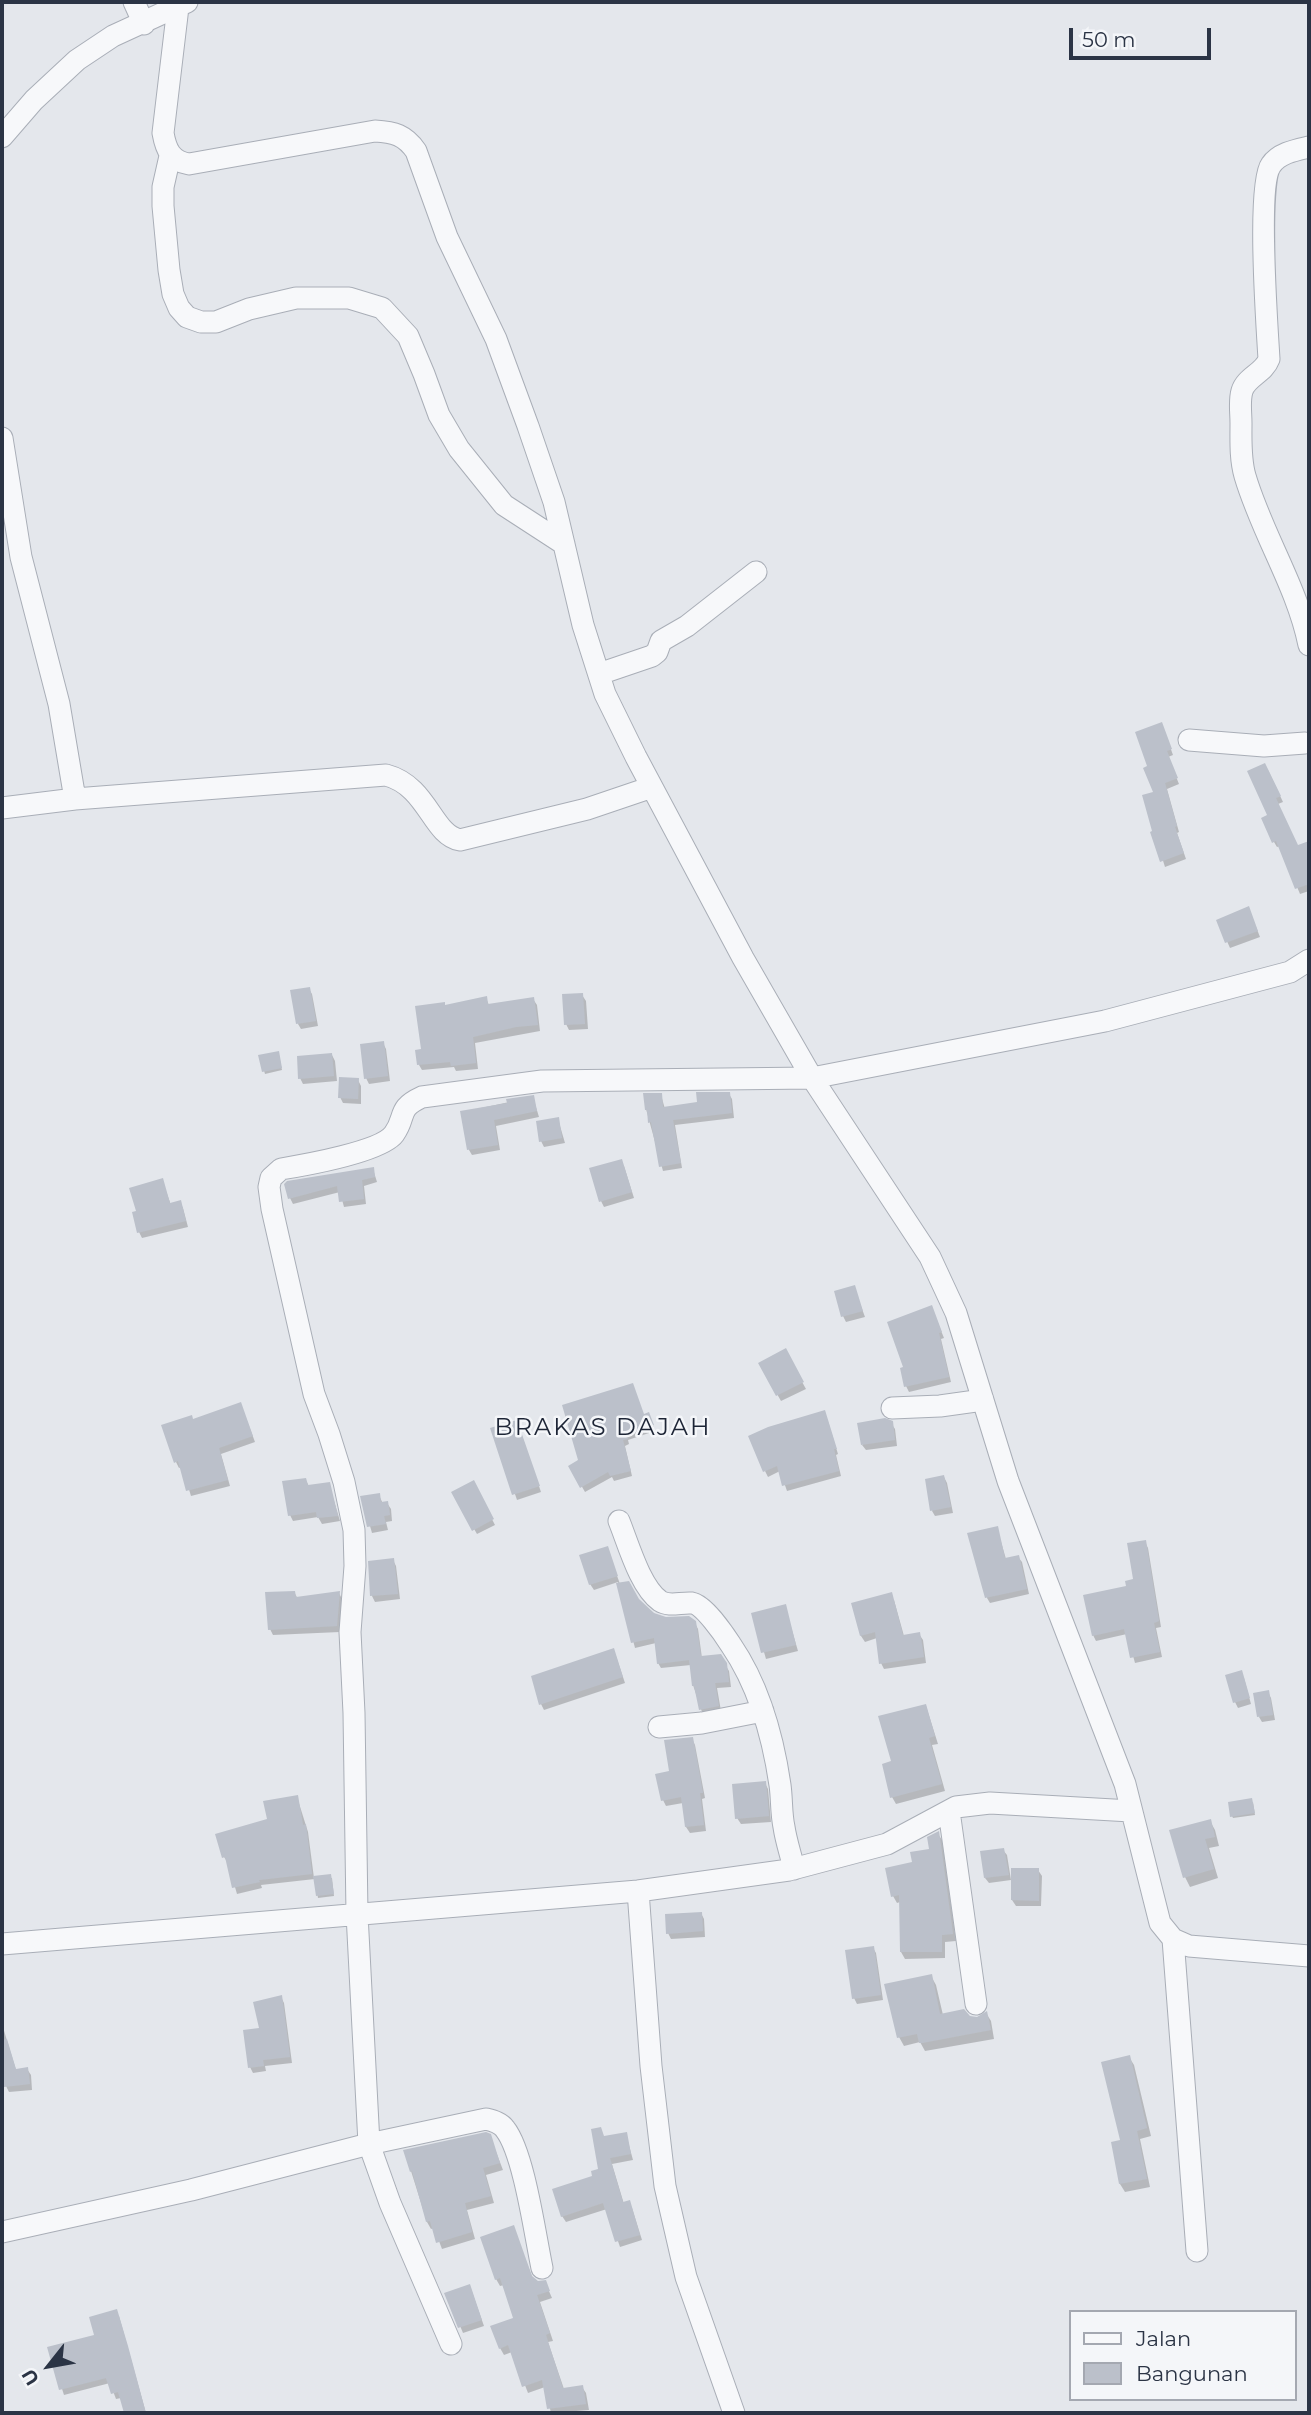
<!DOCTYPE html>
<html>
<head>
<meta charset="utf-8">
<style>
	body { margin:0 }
	#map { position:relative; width:1311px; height:2415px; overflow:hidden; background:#e4e7ec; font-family:Montserrat,sans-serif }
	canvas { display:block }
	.frame { position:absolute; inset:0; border:4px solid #2b3445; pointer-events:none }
	.legend { position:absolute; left:1069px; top:2310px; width:228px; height:91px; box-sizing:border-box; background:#f4f6f9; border:2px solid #a4a8b1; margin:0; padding:9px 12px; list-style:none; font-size:21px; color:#2b3445 }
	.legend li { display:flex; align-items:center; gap:14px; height:35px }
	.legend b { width:35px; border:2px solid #a4a8b1 }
	.north { position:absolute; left:14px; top:2331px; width:70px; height:70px; -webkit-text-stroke:5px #f4f6f9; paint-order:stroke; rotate:239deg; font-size:19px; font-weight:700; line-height:28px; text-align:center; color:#2b3445 }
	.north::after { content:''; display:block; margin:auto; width:24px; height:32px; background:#2b3445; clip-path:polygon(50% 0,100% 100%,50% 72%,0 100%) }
	.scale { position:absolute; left:1069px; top:28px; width:142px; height:32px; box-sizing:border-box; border:4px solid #2b3445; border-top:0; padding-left:9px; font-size:21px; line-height:24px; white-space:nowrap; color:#2b3445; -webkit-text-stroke:5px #f4f6f9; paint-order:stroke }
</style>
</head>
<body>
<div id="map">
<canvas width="1311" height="2415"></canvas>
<div class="frame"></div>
<ul class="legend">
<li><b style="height:9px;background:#f7f8fa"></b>Jalan</li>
<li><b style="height:19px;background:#bbc0ca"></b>Bangunan</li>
</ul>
<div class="north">U</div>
<div class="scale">50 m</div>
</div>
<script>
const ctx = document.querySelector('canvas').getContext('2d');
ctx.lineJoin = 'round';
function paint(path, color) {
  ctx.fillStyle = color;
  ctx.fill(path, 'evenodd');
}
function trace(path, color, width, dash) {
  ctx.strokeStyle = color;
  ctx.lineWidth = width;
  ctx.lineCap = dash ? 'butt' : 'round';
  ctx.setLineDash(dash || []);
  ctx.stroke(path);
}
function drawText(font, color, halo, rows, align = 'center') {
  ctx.font = font + ' Montserrat,sans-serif';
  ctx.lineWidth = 5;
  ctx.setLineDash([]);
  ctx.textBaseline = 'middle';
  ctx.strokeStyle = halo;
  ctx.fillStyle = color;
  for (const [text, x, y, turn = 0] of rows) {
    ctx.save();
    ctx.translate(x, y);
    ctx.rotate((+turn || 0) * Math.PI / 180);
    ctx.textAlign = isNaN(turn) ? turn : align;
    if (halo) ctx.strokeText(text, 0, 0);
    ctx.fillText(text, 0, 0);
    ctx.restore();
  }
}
paint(new Path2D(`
	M1164 730 1173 755 1168 757 1179 784 1167 789 1179 832 1177 833 1186 859 1165 867 1154 832 1155 793 1150 767Z
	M1268 770 1283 802 1278 804 1298 847 1308 843 1309 845V891L1300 894 1280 846 1277 847 1274 842 1270 816Z
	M1251 914 1260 937 1230 948 1218 921Z
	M309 989 312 994 318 1026 301 1029 298 1024Z
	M582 995 586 1001 588 1029 569 1030 566 1024Z
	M486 998 489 1005 533 999 537 1005 540 1031 475 1043 478 1069 456 1071 454 1067 422 1070 419 1065 423 1051Z
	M383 1043 386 1049 390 1081 369 1084 366 1078Z
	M279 1055 282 1070 265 1074 260 1057Z
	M332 1055 335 1061 337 1081 303 1084 300 1078Z
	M358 1080 361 1086V1104L343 1103 340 1097Z
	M729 1094 732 1099 734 1118 675 1125 682 1168 663 1171 646 1109 661 1095 665 1109 699 1104Z
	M533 1097 539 1117 496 1126 500 1150 472 1155 469 1150 462 1112Z
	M558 1119 565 1143 544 1147 541 1141Z
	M624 1166 634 1198 604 1207 601 1201Z
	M373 1169 377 1182 364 1186 366 1204 344 1207 340 1192 293 1204 290 1198Z
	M162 1180 171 1205 180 1202 183 1208 188 1227 142 1238 139 1232Z
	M854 1287 865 1317 846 1322 843 1316Z
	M934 1313 944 1338 941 1339 951 1382 909 1392 906 1386Z
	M785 1351 806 1389 781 1401 760 1364Z
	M243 1410 255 1442 221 1454 230 1486 191 1496 182 1467 179 1468 176 1462 193 1421Z
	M825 1412 838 1454 836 1455 841 1476 787 1491 780 1471 768 1477 765 1471Z
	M644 1415 651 1419 655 1431 628 1440 629 1444 625 1446 632 1476 614 1481 612 1477 585 1492 570 1466Z
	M891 1423 895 1429 897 1446 866 1450 862 1445Z
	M519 1427 541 1492 517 1500 493 1429Z
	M944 1477 947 1483 953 1513 935 1516 932 1511Z
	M305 1479 309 1486 329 1484 340 1521 322 1524 318 1517 293 1521 290 1515Z
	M473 1482 495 1525 477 1534 453 1493Z
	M379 1495 383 1504 387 1503 391 1509 392 1521 386 1522 388 1530 372 1533 362 1498Z
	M997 1528 1006 1559 1018 1557 1022 1562 1029 1594 990 1603 987 1598Z
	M1145 1542 1148 1548 1161 1627 1156 1628 1162 1657 1135 1663 1127 1634 1096 1641 1093 1635 1135 1581Z
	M607 1548 620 1584 657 1616 695 1623 698 1629 702 1658 720 1656 729 1671 731 1687 717 1688 721 1711 703 1715 693 1685 691 1665 661 1668 658 1663 656 1643 635 1648 618 1582 594 1590 590 1584Z
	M393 1560 396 1566 400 1599 375 1602 372 1596 370 1562Z
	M294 1592 298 1599 339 1593 342 1599 340 1632 273 1635 270 1629Z
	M894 1600 904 1636 919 1634 923 1640 926 1663 884 1669 881 1663 877 1638 865 1642 861 1636 853 1604Z
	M785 1606 798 1651 766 1659 753 1614Z
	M616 1656 625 1683 544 1710 541 1704Z
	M1244 1678 1251 1704 1238 1708 1235 1702Z
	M1268 1692 1271 1698 1275 1720 1262 1722 1259 1717Z
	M926 1706 938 1744 932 1745 945 1791 896 1804 892 1797 893 1762Z
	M692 1739 695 1745 705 1798 702 1799 706 1831 690 1833 686 1827 683 1803 666 1806 663 1800 671 1772Z
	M765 1783 768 1789 771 1822 741 1824 737 1818Z
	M297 1797 308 1832 314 1878H332L334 1896 318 1898 315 1879 261 1885 262 1888 237 1894 228 1863 224 1857Z
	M1253 1802 1255 1815 1233 1818 1232 1816Z
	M1210 1821 1215 1830 1219 1846 1209 1848 1218 1878 1190 1887 1185 1877 1171 1831Z
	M938 1834 942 1840 956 1941 945 1942V1958L905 1959 901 1952 900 1902 897 1903 893 1896 914 1863 931 1850Z
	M1003 1850 1007 1855 1011 1880 989 1883 985 1878Z
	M1038 1870 1042 1876 1041 1906H1016L1012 1900Z
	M701 1913 704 1919 705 1937 671 1939 668 1933Z
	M873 1948 876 1953 883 2000 857 2004 854 1998Z
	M931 1976 936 1985 943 2015 977 2019 986 2013 991 2021 994 2039 925 2051 920 2042 904 2046 899 2037Z
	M281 1997 284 2003 292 2063 265 2066 266 2071 253 2073 250 2067 261 2029Z
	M2 2024 16 2070 27 2069 31 2075 32 2090 9 2092 6 2086 4 2071H2Z
	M1129 2057 1134 2065 1151 2136 1140 2139 1150 2187 1125 2192 1120 2184Z
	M626 2134 633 2160 612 2164 624 2204 629 2202 632 2208 642 2240 620 2247 607 2209 566 2222 562 2216 600 2170 604 2138Z
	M490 2136 503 2170 486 2175 494 2203 467 2210 475 2239 442 2249 434 2228 431 2229 427 2222 411 2171Z
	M513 2227 533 2279 538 2282H545L552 2298 540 2302 553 2341 548 2342 564 2389 582 2387 586 2393 589 2410 551 2413 545 2387 528 2393 512 2352 504 2355 500 2348 515 2319 504 2285 500 2286 496 2279Z
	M472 2292 484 2326 463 2333 447 2294Z
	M119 2316 146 2413H126L121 2398 116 2399 110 2383 64 2395 49 2349 96 2336Z`), '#0003');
paint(new Path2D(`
	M1162 722 1172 749 1167 751 1178 778 1165 783 1177 826 1175 827 1184 853 1160 862 1150 832 1152 831 1142 795 1153 792 1143 768 1147 766 1135 732Z
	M1265 763 1281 796 1276 798 1298 845 1309 841V884L1295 889 1276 841 1272 843 1261 818 1267 815 1247 771Z
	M1249 906 1258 931 1225 943 1216 920Z
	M310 987 316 1021 296 1024 290 990Z
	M583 993 585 1024 564 1025 562 994Z
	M487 996 488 1004 534 997 538 1025 516 1027 473 1037 476 1063 451 1066 450 1062 417 1065 415 1050 421 1049 415 1006 445 1002V1005Z
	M384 1041 388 1076 364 1079 360 1044Z
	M279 1051 282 1068 262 1072 258 1055Z
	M332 1053 334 1076 298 1079 297 1056Z
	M339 1077 359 1078 358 1099 338 1098Z
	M696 1092H730L732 1113 673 1120 681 1163 659 1167 651 1122 648 1123 647 1110H645L643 1093H662L663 1107 697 1102Z
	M534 1095 537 1111 494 1120 498 1145 467 1150 460 1111 507 1103 506 1099Z
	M559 1117 562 1138 539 1142 536 1121Z
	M622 1159 632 1192 599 1202 589 1168Z
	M374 1167 375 1177 362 1180 364 1199 339 1202 337 1186 288 1199 284 1184 287 1181Z
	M163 1178 170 1203 181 1200 186 1221 137 1233 132 1212 136 1211 129 1188Z
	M855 1285 863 1311 841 1317 834 1291Z
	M932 1305 942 1332 939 1333 949 1377 904 1387 900 1368 903 1367 887 1322Z
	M786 1348 804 1382 776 1396 758 1363Z
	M633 1383 644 1414 649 1412 654 1425 626 1435 628 1439 623 1440 631 1471 610 1476 608 1472 580 1488 568 1466 578 1460 562 1405Z
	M241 1402 253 1436 219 1448 228 1480 186 1491 178 1461 174 1463 161 1425 192 1415 193 1419Z
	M825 1410 837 1449H834L839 1471 782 1486 777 1466 763 1472 748 1436 768 1427Z
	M885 1418 893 1421 895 1440 861 1445 857 1423Z
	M517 1420 540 1486 512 1495 490 1428Z
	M944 1475 951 1507 930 1511 925 1479Z
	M306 1478 308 1485 330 1482 338 1516 317 1518 316 1512 288 1516 282 1481Z
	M474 1480 494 1519 472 1531 451 1492Z
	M380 1493 381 1502 388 1501 390 1515 384 1516 386 1524 367 1527 360 1496Z
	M998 1526 1005 1558 1019 1555 1027 1589 985 1598 967 1533Z
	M1146 1540 1159 1621 1154 1623 1160 1652 1130 1658 1124 1629 1092 1636 1083 1595 1126 1586 1125 1581 1133 1579 1127 1543Z
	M608 1546 618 1576 589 1585 579 1555Z
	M394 1558 398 1594 370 1596 368 1561Z
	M629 1581 639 1599 654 1613 666 1617 689 1616 696 1621 701 1656 721 1654 727 1663 729 1682 715 1683 719 1706 699 1710 694 1686H692L689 1660 657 1664 654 1638 631 1643 616 1583Z
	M295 1591 296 1597 340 1591 337 1626 268 1630 265 1592Z
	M892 1592 903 1635 920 1632 924 1657 879 1664 875 1632 860 1636 851 1603Z
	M786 1604 796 1645 761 1653 751 1613Z
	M614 1648 623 1677 539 1705 531 1676Z
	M1242 1670 1250 1698 1233 1703 1225 1675Z
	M1269 1690 1273 1715 1257 1717 1253 1693Z
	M926 1704 935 1736 929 1738 942 1784 890 1798 882 1764 891 1761 878 1716Z
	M693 1737 703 1793H700L704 1825 685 1827 681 1797 661 1801 655 1774 669 1771 664 1740Z
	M766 1781 769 1816 735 1819 732 1784Z
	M298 1795 303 1825 306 1824 312 1874 259 1880 260 1882 232 1888 225 1857 222 1858 215 1834 267 1819 263 1801Z
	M1252 1798 1255 1813 1230 1817 1228 1802Z
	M1211 1819 1215 1837 1205 1839 1214 1869 1183 1878 1169 1830Z
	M939 1831 953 1934 942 1935V1952H900L899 1895 891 1897 885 1868 912 1862 910 1852 929 1849 927 1837Z
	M1004 1848 1009 1875 984 1878 980 1851Z
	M1011 1868H1039V1901L1011 1900Z
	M331 1874 334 1894 316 1896 313 1876Z
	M702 1912 703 1931 666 1934 665 1914Z
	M874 1946 881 1995 852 1999 845 1950Z
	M932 1974 940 2014 964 2009 970 2016 977 2017 987 2011 991 2030 922 2043H919L917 2034 897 2038 884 1984Z
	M282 1995 290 2057 263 2060 264 2066 248 2068 243 2030 259 2028 253 2002Z
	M7 2039 16 2069 28 2067 30 2084 4 2087 2 2040Z
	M1130 2055 1147 2128 1137 2131 1147 2179 1119 2184 1111 2142 1120 2140 1101 2062Z
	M601 2127 604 2136 627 2132 631 2154 610 2158 623 2202 630 2200 640 2235 615 2242 603 2203 561 2217 552 2189 592 2176 591 2171 598 2169 591 2129Z
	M486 2132 491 2134 500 2163 483 2168 491 2196 465 2203 472 2232 436 2243 430 2221 426 2222 412 2171 410 2172 403 2150Z
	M514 2225 532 2276 538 2281 546 2280 550 2291 537 2295 550 2333 546 2335 563 2388 583 2385 586 2404 547 2409 542 2380 522 2387 508 2345 499 2349 490 2326 513 2318 500 2278 495 2280 480 2237Z
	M470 2284 482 2320 458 2328 444 2293Z
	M117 2309 128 2346 146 2413H124L118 2392 111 2394 106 2378 59 2390 47 2347 94 2335 89 2317Z`), '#bbc0ca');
const minor = new Path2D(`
	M134 2 144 24
	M178 7 163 133C166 150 171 161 189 164L375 131C394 132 405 135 416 151L447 237 496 339 528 426 554 502 583 625 605 694 636 757 743 958 812 1078 930 1257 956 1313 1008 1481 1125 1784 1160 1923 1173 1939 1189 1946 1309 1956
	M2 137 34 100 77 60 113 36 187 2
	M1309 147C1296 150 1279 153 1271 165 1257 184 1267 327 1269 359 1264 373 1246 377 1242 391 1239 401 1241 412 1241 423 1241 440 1240 459 1245 476 1262 534 1297 586 1309 645
	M170 156 163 187V206L169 270 173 294 179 308 187 317 201 322H216L249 309 296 298H349L382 308 408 336 424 374 439 415 459 449 504 505 564 544
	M2 438 21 557 59 704 75 799
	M599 674 652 656 657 652 661 641 687 626 756 572
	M1189 740 1264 746 1305 743
	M2 808 75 799 386 775C428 786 432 835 460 840L587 809 652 787
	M892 1408 940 1406 983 1400
	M619 1521C628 1543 640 1587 660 1601 669 1607 681 1602 692 1603 704 1605 724 1634 731 1645 759 1686 773 1737 780 1785 782 1799 781 1813 784 1827 786 1841 791 1855 794 1869
	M659 1727 702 1723 763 1711
	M949 1811 976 2004
	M638 1891 651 2066 665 2186 686 2277 734 2413
	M1173 1939 1197 2251
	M2 1944 638 1891 789 1870 887 1844 956 1807 990 1803 1131 1811
	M2 2232 191 2190 369 2144 486 2119C494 2121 501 2123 505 2129 524 2153 535 2235 542 2268
	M451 2344 390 2203 369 2144 357 1914 354 1713 350 1632 355 1566 354 1530 344 1482 329 1434 314 1394 272 1209 269 1187 271 1178 281 1169C305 1165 381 1152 394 1134 407 1116 396 1109 422 1097L542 1081 812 1078 1105 1021 1290 972 1309 960`);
trace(minor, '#a9aeb7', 23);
trace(minor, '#f7f8fa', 21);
ctx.letterSpacing = '2px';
drawText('24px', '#1d2536', '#f4f6f9', [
	["BRAKAS DAJAH",603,1428]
]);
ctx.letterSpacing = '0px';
</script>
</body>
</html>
